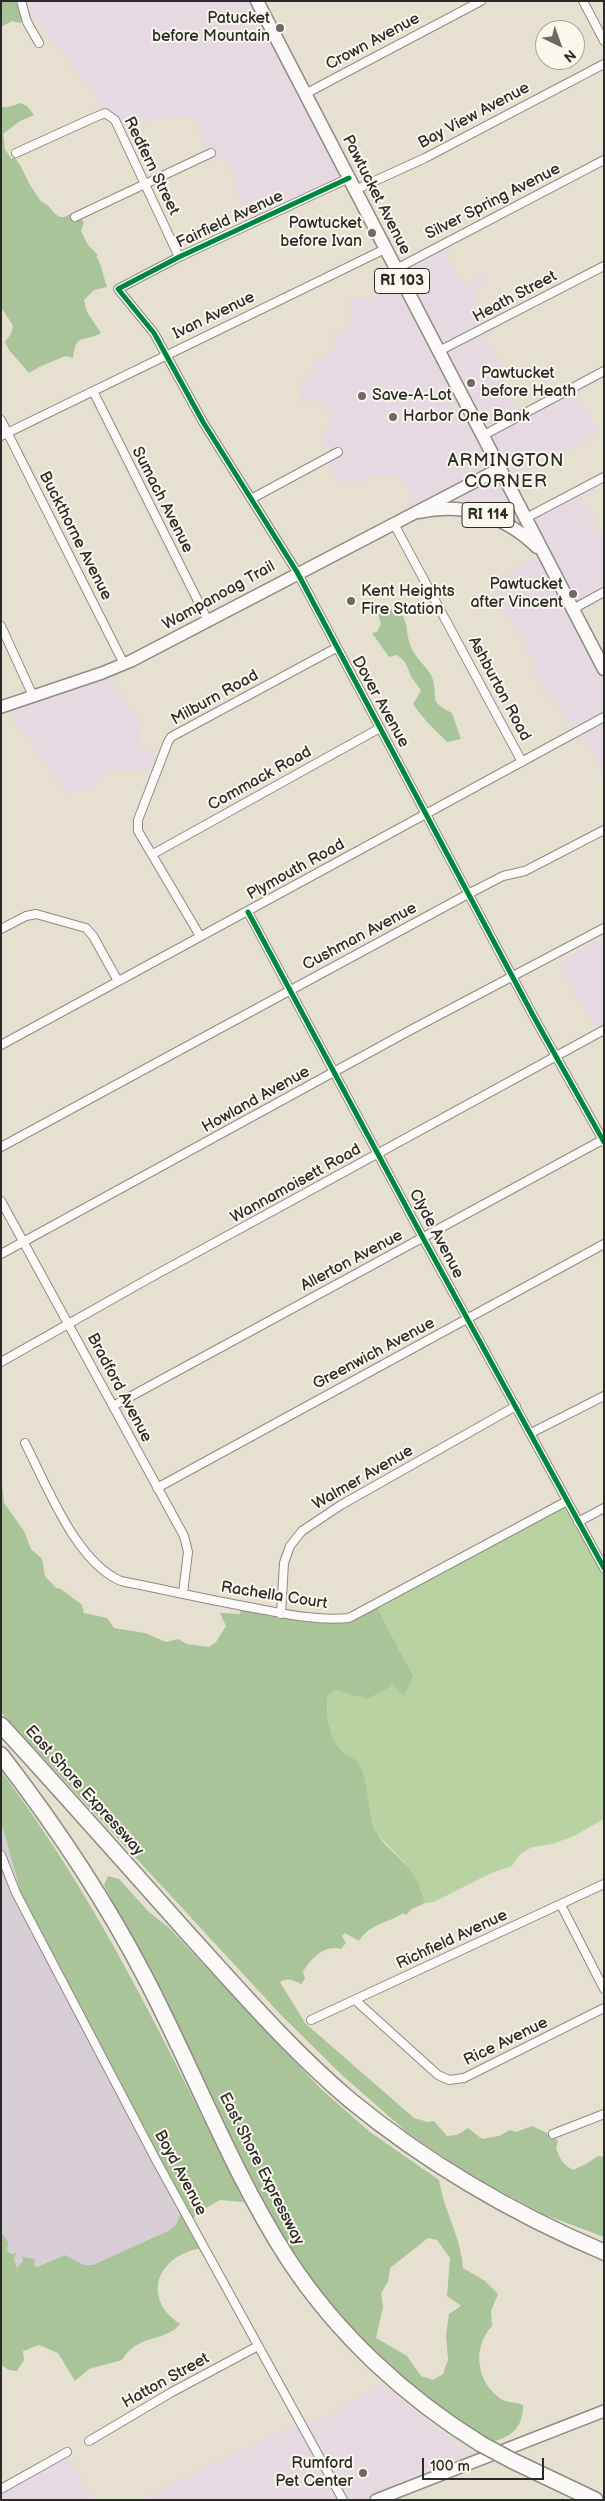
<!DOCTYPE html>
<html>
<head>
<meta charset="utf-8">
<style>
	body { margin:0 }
	#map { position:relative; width:605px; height:2501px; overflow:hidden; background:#e6e0d0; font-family:"Balsamiq Sans",sans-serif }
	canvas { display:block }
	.frame { position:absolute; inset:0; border:2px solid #2b2b2b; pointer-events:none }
	.north { position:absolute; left:535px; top:20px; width:50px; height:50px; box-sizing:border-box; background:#fbf7ec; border:1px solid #a8a59f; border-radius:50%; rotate:138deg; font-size:14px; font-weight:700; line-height:20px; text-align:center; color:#2b2b2b }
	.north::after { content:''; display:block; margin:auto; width:18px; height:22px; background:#6c6a65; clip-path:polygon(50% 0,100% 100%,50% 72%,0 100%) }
	.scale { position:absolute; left:422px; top:2458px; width:122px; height:22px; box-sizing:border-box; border:2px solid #2b2b2b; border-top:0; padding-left:6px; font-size:15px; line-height:18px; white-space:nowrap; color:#2b2b2b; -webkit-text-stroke:4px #fbf7ec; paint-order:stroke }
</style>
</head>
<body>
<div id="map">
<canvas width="605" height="2501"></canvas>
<div class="frame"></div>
<div class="north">N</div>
<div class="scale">100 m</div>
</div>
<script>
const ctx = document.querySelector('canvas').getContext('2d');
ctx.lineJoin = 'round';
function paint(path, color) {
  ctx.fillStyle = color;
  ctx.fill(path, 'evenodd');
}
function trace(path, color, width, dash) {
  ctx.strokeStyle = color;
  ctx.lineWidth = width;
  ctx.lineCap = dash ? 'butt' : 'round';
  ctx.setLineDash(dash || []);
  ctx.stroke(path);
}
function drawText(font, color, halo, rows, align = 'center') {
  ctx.font = font + ' "Balsamiq Sans",sans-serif';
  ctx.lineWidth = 4;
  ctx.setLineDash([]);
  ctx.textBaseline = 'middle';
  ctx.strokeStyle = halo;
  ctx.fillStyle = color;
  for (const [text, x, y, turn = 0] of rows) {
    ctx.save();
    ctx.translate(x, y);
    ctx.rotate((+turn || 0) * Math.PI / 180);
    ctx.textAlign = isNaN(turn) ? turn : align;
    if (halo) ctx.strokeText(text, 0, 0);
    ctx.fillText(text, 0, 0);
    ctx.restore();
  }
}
paint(new Path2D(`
	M21 1H258L348 175 244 227 240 223 246 217V211L233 185 236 179 228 163 223 158 210 162 202 149 204 144 199 127 193 118 181 116 173 120 162 116 144 123 135 121 119 124 107 114 84 78 77 73 61 48 53 42 41 23 36 19 29 20Z
	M451 240 456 245 450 248 443 258 450 260 458 281 469 286 481 273 488 281 476 291 474 303 477 316 483 319 491 320V325L495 331 485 338 482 346 490 345 492 348 501 366 505 386 521 415 583 382 589 387 576 400 582 403 594 427 600 429 592 438 506 479 528 518 588 486 598 491 583 496 575 507 585 504 588 506 596 521 593 526 586 521 590 531 604 529V593L572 610 604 669V775L590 748 584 741 575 738 570 739V732L573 729 544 689 536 675 533 659 514 625 488 585 542 553 488 513 411 514 404 508 410 502 412 495 405 482 400 478H388L380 474H374L357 484 352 482 344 484 328 464 329 458 333 455 323 444 320 437 332 425 326 408 318 399 302 401 299 395V389L312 372 315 361 337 349 330 331 342 333 347 330 345 324 354 318 347 304 348 301 354 298H369L384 290 396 281 397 270Z
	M108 676 114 678 111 682 131 710 136 709V717L141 734 139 745 149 752H154L155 761 150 772 129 769 117 771 102 777 92 789 67 793 5 707Z
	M604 937V1025L596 1030 559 962Z
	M381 2384 463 2448 480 2458 374 2500H141L300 2422H317Z
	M67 2453 91 2500H1V2490Z`), '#e6d9e2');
paint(new Path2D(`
	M1 1822 22 1897 184 2208 177 2223 170 2230 93 2265H84L65 2255 37 2267 26 2258H23L17 2268 14 2259 15 2253 12 2254 7 2251 3 2235 1 2236Z`), '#d6ced4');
paint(new Path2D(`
	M567 1500 604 1567V1819L574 1836 552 1844 532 1847 520 1854 512 1866 489 1874 434 1902 425 1903 421 1890 404 1862 377 1834 367 1806 359 1765C354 1758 345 1755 340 1749 329 1737 325 1711 328 1695L335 1690 343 1692 406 1662 377 1607Z`), '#b8d3a1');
paint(new Path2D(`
	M1 1H21L25 18 20 23 12 21 1 27Z
	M21 103 27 106 34 115 20 121 3 134 5 149 11 159 14 157C23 167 25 177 32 188 35 192 37 197 41 201 44 204 48 204 50 208 58 218 61 220 72 213L80 216 84 223 81 231 88 245 98 255 96 256C102 265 103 276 107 287L94 290 84 300 87 312 101 333C81 343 76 333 73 358L66 356C53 361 41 365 29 373L9 350 5 342 11 334 13 326 1 307V107H8Z
	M376 608C416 607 401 629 413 651 418 661 430 669 433 680 438 701 428 700 452 713L461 739 447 742C435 730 423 719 413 704L421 691C418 684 412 680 410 674 406 664 406 660 396 655L389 657 372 633 377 632 381 624Z
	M1 1475 4 1503 24 1531 31 1549 42 1559 45 1576 56 1588 61 1589 82 1605 84 1613 107 1618 114 1628 145 1633 166 1642 178 1639 187 1644 209 1647 216 1642 226 1626 220 1613 240 1614 241 1607 348 1622 377 1607 413 1676 404 1696 392 1684 388 1688 367 1699 335 1690 328 1695C325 1711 329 1738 341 1750 346 1756 354 1757 359 1764 369 1780 366 1811 376 1831 382 1844 394 1852 404 1863 415 1874 421 1888 425 1903L412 1909 406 1915 403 1913C387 1924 370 1923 359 1941L345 1933 342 1936 346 1943 341 1949C325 1944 310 1959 303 1972L305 1979 301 1984C293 1980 288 1977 280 1982L305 2023 414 2118 428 2122 434 2121 447 2136 457 2135 468 2128 482 2139 499 2136 510 2130 516 2132 532 2126 549 2134 558 2141 556 2148C560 2159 562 2164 573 2170L586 2164 598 2156 604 2157V2237L543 2214 470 2175 407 2132 343 2076 281 2015 1 1712Z
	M1 1771C101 1904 171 2054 244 2202L220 2200 197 2213 192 2220 202 2248C158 2255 140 2297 180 2324 165 2343 138 2333 122 2360L89 2369 75 2381 58 2353 39 2345 23 2351 24 2360 17 2371 9 2370 1 2365V2236L3 2235 8 2242 7 2251 12 2254 16 2253 14 2259 17 2268 23 2260 22 2257 35 2259 34 2265 37 2267 65 2255 84 2265H93L170 2230 177 2223 181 2212 22 1897 1 1822Z
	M108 1876 119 1879 149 1912 168 1927 321 2089 370 2132 439 2180C444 2211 461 2237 463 2268L485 2281 498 2294 491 2311 492 2326C472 2347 476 2382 501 2399 507 2403 516 2402 523 2405 523 2427 513 2436 492 2442L406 2384 368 2350 298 2264 243 2161 198 2066 104 1885ZM428 2238 437 2240 450 2258 447 2296 461 2306 449 2314 446 2335 448 2360 443 2374 433 2380 421 2376 407 2356 376 2338 383 2307 381 2293 388 2282 390 2268Z`), '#a8c498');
const street = new Path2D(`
	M21 1 27 22 39 43
	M583 1 604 41
	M305 94 481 1
	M16 153 93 118 105 113 115 120 179 257
	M349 178 179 257 118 289 154 333 203 422 297 572 535 1019 604 1142
	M355 190 425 158 604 64
	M75 217 211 153
	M396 269 604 160
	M439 351 604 266
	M93 391 208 621
	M1 420 124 664
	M1 436 385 249
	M482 436 604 371
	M251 499 338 452
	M526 518 604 477
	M394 524 522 762
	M573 609 604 592
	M1 626 33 696
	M153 854 380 728
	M248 912 423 1238 604 1568
	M1 929 26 916 36 914 86 928 93 936 118 981
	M200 936 138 831V820L168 742 171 737 336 648
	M1 1045 604 717
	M1 1147 470 893 503 876 525 871 604 830
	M1 1201 184 1536 188 1552 183 1593
	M1 1254 405 1033 604 928
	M1 1362 148 1279 604 1030
	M113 1406 604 1139
	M531 1433 604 1396
	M25 1443C47 1486 76 1562 121 1581 166 1590 209 1600 254 1608 286 1614 316 1621 349 1618L567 1501
	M157 1488 604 1244
	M578 1522 604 1508
	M281 1614 284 1563 290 1546 302 1531 341 1505 516 1406
	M1 1855 16 1893 156 2160 343 2500
	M561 1905 604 1989
	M355 2000 438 2075 449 2080 464 2078 604 2008
	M311 2020 604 1884
	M553 2134 604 2114
	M89 2441 172 2392 258 2346
	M1 2489 67 2452`);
const secondary = new Path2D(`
	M1 707 102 673 131 661 499 469
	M376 2500 604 2411`);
const primary = new Path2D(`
	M257 1 604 669
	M419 512C464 502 505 516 537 547`);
const highway = new Path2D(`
	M1 1725C65 1795 128 1866 191 1937 242 1993 292 2051 350 2100 427 2163 512 2213 604 2252
	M1 1755C55 1825 104 1898 145 1977 193 2069 232 2172 288 2259 337 2334 405 2397 481 2444
	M513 2461 595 2500`);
trace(street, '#8f8b83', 10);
trace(secondary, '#8f8b83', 14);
trace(primary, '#8f8b83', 15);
trace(highway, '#8f8b83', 18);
trace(street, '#fbfaf8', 8);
trace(secondary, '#fbfaf8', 11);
trace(primary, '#fbfaf8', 12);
trace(highway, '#fbfaf8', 15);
const highwayBridge = new Path2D(`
	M481 2444 513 2461`);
trace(highwayBridge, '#8f8b83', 18, []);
trace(highwayBridge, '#fbfaf8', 15);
trace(new Path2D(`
	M349 178 179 257 118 289 154 333 203 422 297 572 535 1019 604 1142
	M248 912 423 1238 604 1568`), '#00873e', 5);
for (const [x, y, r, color] of [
	[280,28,5,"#6c6a65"],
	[372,233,5,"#6c6a65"],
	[471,383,5,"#6c6a65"],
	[362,396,5,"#6c6a65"],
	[393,417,5,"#6c6a65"],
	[573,594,5,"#6c6a65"],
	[351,601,5,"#6c6a65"],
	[363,2473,5,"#6c6a65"]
]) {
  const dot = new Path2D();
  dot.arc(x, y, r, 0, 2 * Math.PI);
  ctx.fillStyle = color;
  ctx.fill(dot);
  trace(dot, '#fbf7ec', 2);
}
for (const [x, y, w] of [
	[402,281,55],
	[488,515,52]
]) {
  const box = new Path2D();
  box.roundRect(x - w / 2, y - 12.5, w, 25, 4);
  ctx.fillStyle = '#fbf7ec';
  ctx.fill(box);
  trace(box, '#2b2b2b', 1);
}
drawText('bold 15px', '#2b2b2b', null, [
	["RI 103",402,281],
	["RI 114",488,515]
]);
drawText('16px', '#2b2b2b', '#fbf7ec', [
	["Patucket",270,19],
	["before Mountain",270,37],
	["Pawtucket",362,224],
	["before Ivan",362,242],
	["Pawtucket",481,374,"left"],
	["before Heath",481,392,"left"],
	["Save-A-Lot",372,396,"left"],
	["Harbor One Bank",403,417,"left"],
	["Pawtucket",563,585],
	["after Vincent",563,603],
	["Kent Heights",361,592,"left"],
	["Fire Station",361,610,"left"],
	["Rumford",353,2464],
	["Pet Center",353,2482]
], 'right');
drawText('16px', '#2b2b2b', '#fbf7ec', [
	["Crown Avenue",373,42,-28],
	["Bay View Avenue",474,116,-28],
	["Redfern Street",151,166,64],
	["Pawtucket Avenue",376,195,63],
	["Silver Spring Avenue",493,202,-27],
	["Fairfield Avenue",230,220,-25],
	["Heath Street",515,297,-28],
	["Ivan Avenue",214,316,-26],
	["Sumach Avenue",162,500,63],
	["Buckthorne Avenue",75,536,63],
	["Wampanoag Trail",219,596,-29],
	["Ashburton Road",499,689,62],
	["Milburn Road",215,698,-29],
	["Dover Avenue",380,702,61],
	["Commack Road",260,779,-29],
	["Plymouth Road",296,870,-29],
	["Cushman Avenue",360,937,-28],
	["Howland Avenue",256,1100,-29],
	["Wannamoisett Road",296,1184,-29],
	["Clyde Avenue",436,1234,62],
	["Allerton Avenue",352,1261,-28],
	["Greenwich Avenue",374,1354,-28],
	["Bradford Avenue",119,1388,62],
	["Walmer Avenue",363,1478,-30],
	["Rachella Court",274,1596,9],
	["East Shore Expressway",84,1791,48],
	["Richfield Avenue",452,1940,-25],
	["Rice Avenue",506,2042,-26],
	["East Shore Expressway",261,2169,63],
	["Boyd Avenue",180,2173,62],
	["Hatton Street",166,2381,-29]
]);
ctx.letterSpacing = '1px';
drawText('18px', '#2b2b2b', '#fbf7ec', [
	["ARMINGTON",506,461],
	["CORNER",506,482]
]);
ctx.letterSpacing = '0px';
</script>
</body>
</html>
